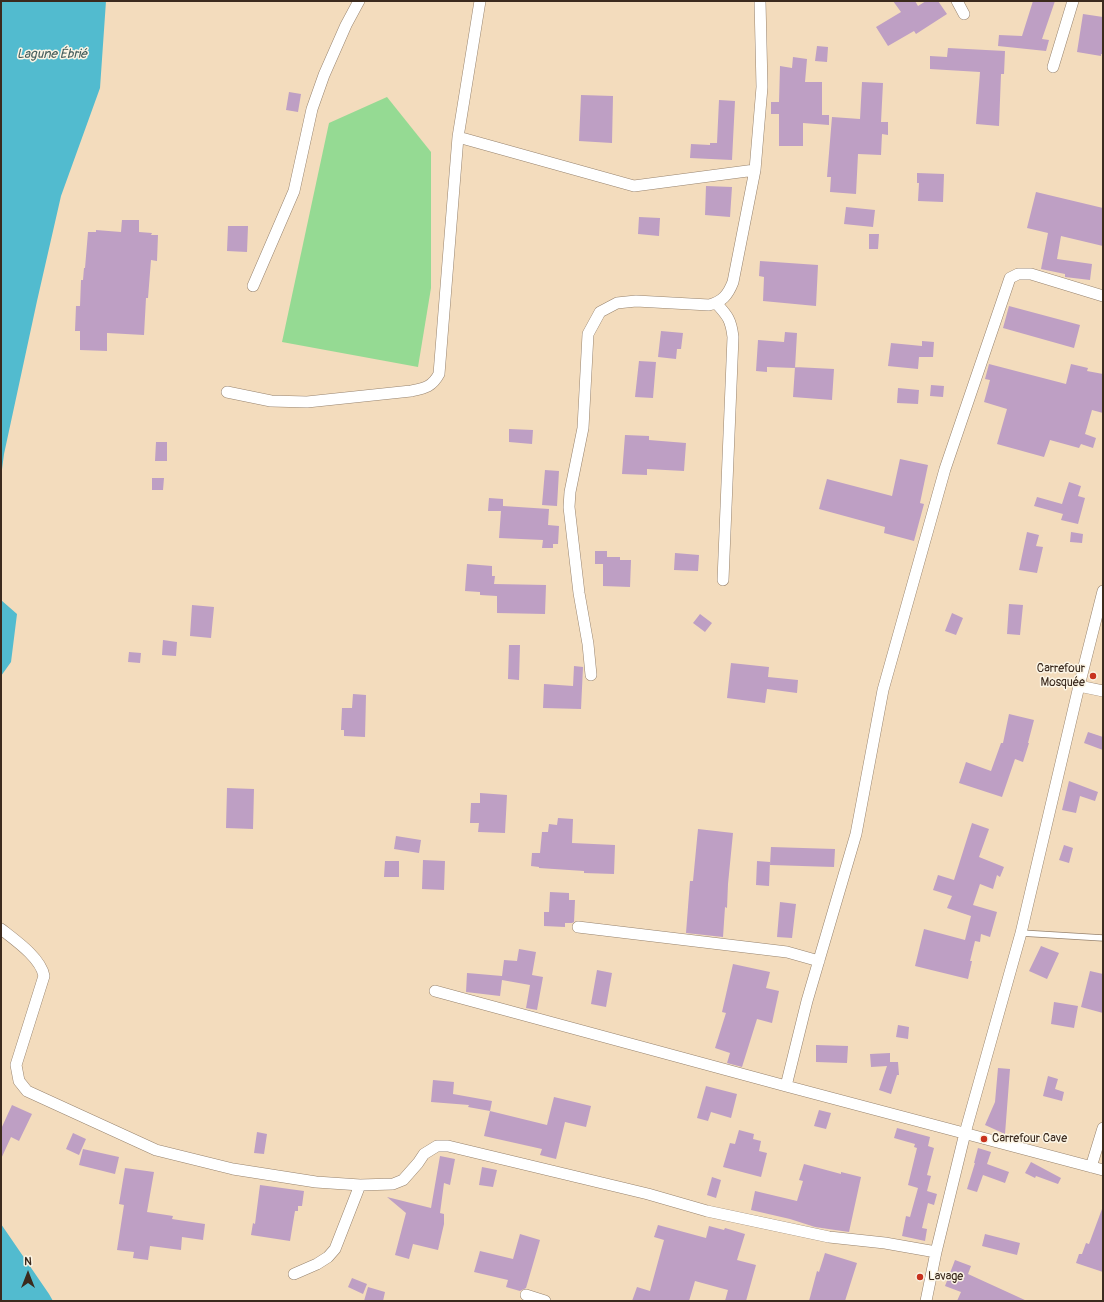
<!DOCTYPE html>
<html>
<head>
<meta charset="utf-8">
<style>
	body { margin:0 }
	#map { position:relative; width:1104px; height:1302px; overflow:hidden; background:#f3dcbd; font-family:Pangolin,sans-serif }
	canvas { display:block }
	.frame { position:absolute; inset:0; border:2px solid #3b2a1e; pointer-events:none }
	.north { position:absolute; left:8px; top:1254px; width:40px; height:40px; -webkit-text-stroke:3px #fcf5e5; paint-order:stroke; rotate:0deg; font-size:11px; font-weight:700; line-height:16px; text-align:center; color:#3b2a1e }
	.north::after { content:''; display:block; margin:auto; width:14px; height:18px; background:#3b2a1e; clip-path:polygon(50% 0,100% 100%,50% 72%,0 100%) }
</style>
</head>
<body>
<div id="map">
<canvas width="1104" height="1302"></canvas>
<div class="frame"></div>
<div class="north">N</div>
</div>
<script>
const ctx = document.querySelector('canvas').getContext('2d');
ctx.lineJoin = 'round';
function paint(path, color) {
  ctx.fillStyle = color;
  ctx.fill(path, 'evenodd');
}
function trace(path, color, width, dash) {
  ctx.strokeStyle = color;
  ctx.lineWidth = width;
  ctx.lineCap = dash ? 'butt' : 'round';
  ctx.setLineDash(dash || []);
  ctx.stroke(path);
}
function drawText(font, color, halo, rows, align = 'center') {
  ctx.font = font + ' Pangolin,sans-serif';
  ctx.lineWidth = 3;
  ctx.setLineDash([]);
  ctx.textBaseline = 'middle';
  ctx.strokeStyle = halo;
  ctx.fillStyle = color;
  for (const [text, x, y, turn = 0] of rows) {
    ctx.save();
    ctx.translate(x, y);
    ctx.rotate((+turn || 0) * Math.PI / 180);
    ctx.textAlign = isNaN(turn) ? turn : align;
    if (halo) ctx.strokeText(text, 0, 0);
    ctx.fillText(text, 0, 0);
    ctx.restore();
  }
}
paint(new Path2D(`
	M387 97 431 152V288L418 367 282 342 329 123Z`), '#95da93');
paint(new Path2D(`
	M1 1H106L100 88 61 196 37 301 4 454 1 477Z
	M1 600 17 614 11 662 1 676Z
	M1 1224 49 1294 53 1301H1Z`), '#52bbcf');
paint(new Path2D(`
	M893 1H915L918 6 926 1H938L947 14 916 34 914 31 888 46 876 27 901 12Z
	M1033 1H1055L1042 39 1049 40 1046 51 998 46 999 35 1022 36Z
	M1083 14 1103 17V54H1101V56L1077 52Z
	M817 46 828 47 827 62 815 61Z
	M948 48 1005 51 1004 74H1001L999 126 976 124 980 72 930 69V56L947 57Z
	M793 57 807 59 805 82H822V115H829V125L803 123V146H779V114H771V102H779L780 66 792 68Z
	M862 82 883 83 881 122H888V135L882 134 881 155 858 154 856 194 830 192 831 177H827L832 117 860 119Z
	M289 92 301 94 298 112 286 110Z
	M581 95 613 96 612 143 579 141Z
	M719 100 735 101 732 160 690 158 691 144 710 145V143H717Z
	M917 173 944 174 943 202 918 201 919 183H917Z
	M706 186 732 187 730 217 705 215Z
	M1036 192 1103 208V246L1061 236 1057 259 1092 264 1090 280 1065 277V274L1041 269 1048 233 1027 228Z
	M846 207 875 210 873 227 844 224Z
	M639 217 660 218 659 236 638 234Z
	M122 220H139V232L152 233 151 235H158L157 261 151 260 148 298H146L144 335 107 333V351L80 350V331H75L76 306H80L81 280H83L84 268H85L88 232H96V230L121 232Z
	M228 226H248L247 252 227 251Z
	M869 234H879L878 249H869Z
	M760 261 818 265 816 306 763 301 764 277 759 276Z
	M1009 306 1080 325 1074 348 1003 328Z
	M661 331 683 333 681 349H677L676 359 658 357Z
	M785 332 797 333 795 368 767 367V372L756 371 758 340 784 342Z
	M922 341 934 342 933 357H919L918 369 888 366 891 343 922 346Z
	M639 361 656 362 653 398 635 397Z
	M989 364 1066 384 1071 364 1088 368 1087 371 1103 374V413L1092 410 1085 434 1096 438 1093 448 1081 444 1079 448 1050 440 1044 457 997 444 1007 409 984 402 990 380 985 379Z
	M795 367 834 369 832 400 793 397Z
	M931 385 944 386 943 397 930 396Z
	M898 388 919 390 918 404 897 403Z
	M509 429 533 430 532 444 509 442Z
	M625 435 649 436V440L686 443 684 471 647 469V475L622 474Z
	M156 442H167V461H155Z
	M900 459 928 465 920 503 924 504 914 541 884 533 885 527 819 509 827 479 892 496Z
	M545 470 559 471 557 506 542 505Z
	M152 478H164L163 490H152Z
	M1069 482 1081 486 1078 496 1085 498 1078 524 1061 520 1063 514 1034 506 1037 497 1062 504Z
	M489 498 503 499V506L549 509 548 525 559 526 558 544H553V548H542L543 540 499 538 501 511H488Z
	M1027 532 1039 535 1036 546 1043 547 1037 573 1019 570Z
	M1071 532 1083 534 1082 543 1070 542Z
	M595 551H607V557H620V560H631L630 587 603 586V564H595Z
	M675 553 699 555 698 571 674 570Z
	M467 564 492 566V576H495L494 584 546 585 545 614 497 613V596L480 595V592L465 591Z
	M1009 604 1023 605 1020 635 1007 634Z
	M192 605 214 607 211 638 190 636Z
	M952 613 963 618 956 635 945 631Z
	M700 614 712 623 705 632 693 623Z
	M163 640 177 642 176 656 162 655Z
	M509 645H520L519 680 508 679Z
	M129 652 141 653 140 663 128 662Z
	M731 663 769 667 768 677 798 680 797 693 767 689 765 703 727 698Z
	M574 666 583 667 581 709 543 708 544 684 573 686Z
	M353 694 366 695 365 737 344 736V730H341L342 708H352Z
	M1009 714 1034 720 1028 743H1029L1023 762 1015 759 1002 797 959 783 966 762 991 771 1001 743H1003Z
	M1088 732 1103 737V750L1084 743Z
	M1069 781 1098 792 1095 801 1080 796 1076 813 1062 810Z
	M227 788 254 789 253 829 226 828Z
	M480 793 507 795 505 833 478 832 479 823H470L471 803H480Z
	M558 818 573 819 572 843 615 845 614 874 584 873V871L539 868V867L531 866 532 853H540L542 832H548L549 824 557 825Z
	M972 823 989 829 979 857 1004 867 1000 877 997 875 993 889 980 884 973 905 997 912 990 937 981 934 980 942 975 941 970 961H972L968 979 915 966 924 929 965 940 971 916 947 908 952 896 933 890 938 875 954 880Z
	M698 829 733 833 728 884 727 908 725 907 723 937 686 933 690 881H693Z
	M396 836 421 840 419 853 394 849Z
	M1064 845 1073 848 1069 863 1059 860Z
	M771 847 835 849 834 867 770 865Z
	M423 860 445 861 444 890 422 889Z
	M385 861H399V877H384Z
	M757 861 770 862 769 886 756 885Z
	M550 892 569 893V900H575L574 922 572 923H565V927L544 926V912H549Z
	M780 902 796 904 792 938 777 937Z
	M1041 946 1059 953 1047 979 1029 971Z
	M519 949 536 952 532 975 543 977 537 1010 526 1008 530 985 502 980 500 996 466 992 467 973 502 976 504 960 517 961Z
	M733 964 770 972 766 988 779 991 772 1023 757 1019 742 1067 727 1063 730 1053 715 1048 726 1013 722 1012Z
	M597 970 612 973 606 1007 591 1004Z
	M1090 971 1103 974V1013L1081 1007Z
	M1054 1002 1078 1006 1074 1028 1051 1024Z
	M898 1025 909 1027 908 1039 896 1037Z
	M816 1045 848 1046 847 1063 816 1062Z
	M890 1053V1062H898L899 1075H897L891 1094 879 1090 887 1066 871 1067 870 1054Z
	M998 1068 1010 1069 1005 1134 985 1125 995 1102Z
	M1048 1076 1058 1079 1055 1089 1064 1092 1062 1101 1043 1096Z
	M433 1080 454 1082 453 1094 492 1101 490 1111 468 1107 469 1105 431 1102Z
	M706 1086 737 1094 731 1118 711 1112 708 1121 697 1118Z
	M554 1097 591 1106 586 1127 565 1122 556 1159 540 1155 542 1149 484 1136 490 1111 547 1125Z
	M12 1105 32 1114 19 1141 11 1137 1 1159V1129Z
	M819 1110 831 1113 826 1129 814 1126Z
	M897 1128 930 1137 928 1146 934 1148 927 1175 931 1176 927 1191 937 1194 934 1205 928 1203 922 1228 927 1229 925 1241 902 1236 906 1216 910 1217 918 1188 908 1185 917 1148 914 1147 915 1144 894 1138Z
	M739 1130 754 1134 753 1139 761 1141 759 1151 767 1153 761 1177 723 1167 730 1143 735 1144Z
	M257 1132 267 1134 264 1154 254 1153Z
	M73 1133 86 1139 79 1155 66 1149Z
	M978 1148 991 1152 987 1164 1009 1172 1005 1183 983 1175 977 1192 967 1189 975 1163H974Z
	M83 1149 119 1157 115 1174 79 1165Z
	M440 1156 455 1159 450 1185 444 1183 440 1213 444 1214V1224L438 1250 413 1244 409 1259 395 1255 406 1213 387 1197 431 1208Z
	M1031 1162 1061 1178 1058 1184 1036 1176 1035 1178 1025 1173Z
	M804 1164 841 1174V1172L861 1177 849 1232 815 1227 790 1219 751 1210 755 1191 797 1201 803 1181 799 1180Z
	M482 1167 497 1170 493 1187 479 1185Z
	M125 1168 154 1172 147 1212 173 1216 172 1219 205 1224 203 1240 182 1237 181 1250 150 1246 148 1260 133 1258 134 1252 117 1250 124 1205 119 1204Z
	M712 1177 721 1180 716 1198 707 1195Z
	M260 1185 304 1191 302 1206H298V1211H295L290 1241 251 1235 253 1223 255 1224Z
	M1102 1209H1103V1272L1076 1263 1079 1254H1082L1086 1243 1089 1244Z
	M658 1225 706 1238 709 1226 724 1230 725 1228 745 1234 737 1260 756 1265 746 1301H725L728 1290 695 1281 689 1301H632L637 1287 650 1291 664 1240 654 1237Z
	M520 1234 540 1240 526 1288 520 1291 506 1287 508 1280 474 1272 480 1251 513 1259Z
	M985 1234 1020 1243 1017 1255 982 1246Z
	M825 1253 857 1263 845 1301H809L817 1271 819 1272Z
	M955 1260 971 1266 968 1274 1027 1301H957L961 1292 945 1286Z
	M352 1278 367 1284 363 1294 348 1287Z
	M368 1287 385 1292 383 1301H364Z`), '#be9fc4');
const service = new Path2D(`
	M1021 933 1103 938`);
const minor = new Path2D(`
	M957 1 964 14
	M1053 67 1073 1
	M458 137 634 186 755 170
	M253 286 294 191 312 109 324 75 346 25 359 1
	M716 303C728 316 731 320 733 337L723 580
	M227 392 271 401 307 402 411 391C425 388 432 387 439 374L458 137 480 1
	M591 675 588 644 579 593 569 507 570 492 583 428 588 334 600 312 617 303 636 301 709 305C722 302 728 295 733 282L755 170 762 87 760 1
	M1079 686 1103 691
	M578 927 787 952 819 961
	M1 929C15 940 41 958 44 976L16 1065 19 1081 27 1091 156 1150 233 1169 316 1182 360 1185 393 1184 403 1180 418 1163 424 1154 437 1146H448L648 1194 707 1211 829 1237 885 1243 936 1252
	M435 991 786 1086 1103 1170
	M786 1086 807 1001 856 834 883 690 945 469 1010 278 1018 274H1031L1103 296
	M1091 1167 1103 1128
	M294 1274 317 1264 328 1257 335 1249 360 1185
	M526 1295 545 1301
	M926 1301 936 1252 965 1133 1021 933 1079 686 1103 591`);
trace(service, '#97836e', 7);
trace(minor, '#97836e', 12);
trace(service, '#fff', 5.5);
trace(minor, '#fff', 11);
for (const [x, y, r, color] of [
	[1093,676,4,"#c8321e"],
	[984,1139,4,"#c8321e"],
	[920,1277,4,"#c8321e"]
]) {
  const dot = new Path2D();
  dot.arc(x, y, r, 0, 2 * Math.PI);
  ctx.fillStyle = color;
  ctx.fill(dot);
  trace(dot, '#fcf5e5', 1.5);
}
drawText('12px', '#3b2a1e', '#fcf5e5', [
	["Carrefour",1085,669,"right"],
	["Mosquée",1085,683,"right"],
	["Carrefour Cave",992,1139],
	["Lavage",928,1277]
], 'left');
drawText('italic 13px', '#435d5c', '#fcf5e5', [
	["Lagune Ébrié",52,55]
]);
</script>
</body>
</html>
